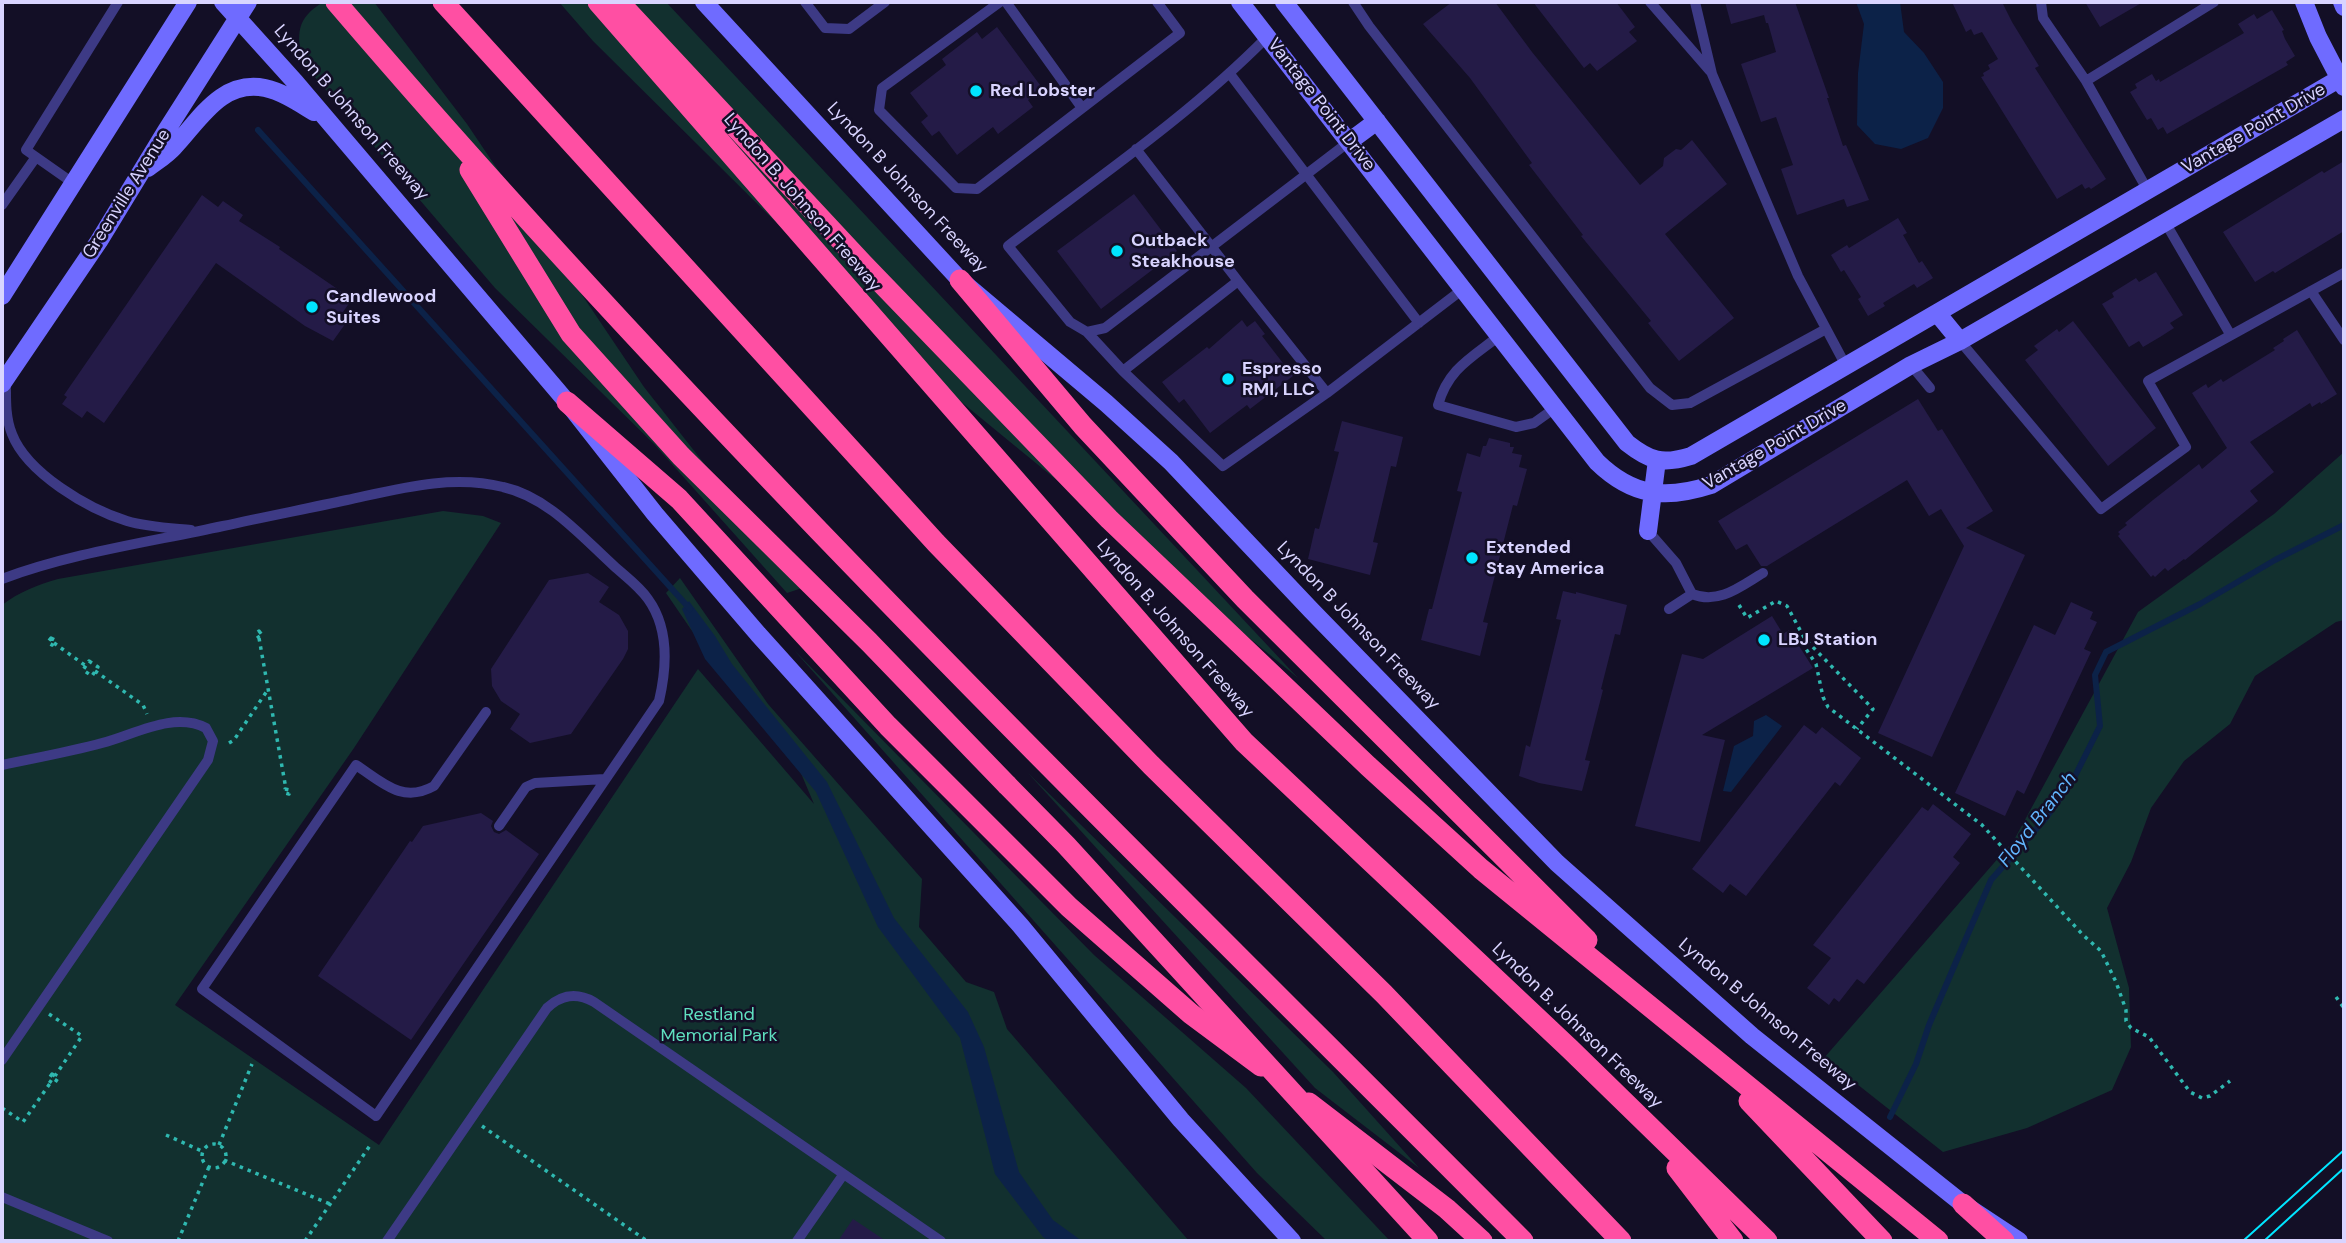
<!DOCTYPE html>
<html>
<head>
<meta charset="utf-8">
<style>
	body { margin:0 }
	#map { position:relative; width:2346px; height:1243px; overflow:hidden; background:#130f26; font-family:"DM Sans",sans-serif }
	canvas { display:block }
	.frame { position:absolute; inset:0; border:4px solid #d9d4ff; pointer-events:none }
</style>
</head>
<body>
<div id="map">
<canvas width="2346" height="1243"></canvas>
<div class="frame"></div>
</div>
<script>
const ctx = document.querySelector('canvas').getContext('2d');
ctx.lineJoin = 'round';
function paint(path, color) {
  ctx.fillStyle = color;
  ctx.fill(path, 'evenodd');
}
function trace(path, color, width, dash) {
  ctx.strokeStyle = color;
  ctx.lineWidth = width;
  ctx.lineCap = dash ? 'butt' : 'round';
  ctx.setLineDash(dash || []);
  ctx.stroke(path);
}
function drawText(font, color, halo, rows, align = 'center') {
  ctx.font = font + ' "DM Sans",sans-serif';
  ctx.lineWidth = 5;
  ctx.setLineDash([]);
  ctx.textBaseline = 'middle';
  ctx.strokeStyle = halo;
  ctx.fillStyle = color;
  for (const [text, x, y, turn = 0] of rows) {
    ctx.save();
    ctx.translate(x, y);
    ctx.rotate((+turn || 0) * Math.PI / 180);
    ctx.textAlign = isNaN(turn) ? turn : align;
    if (halo) ctx.strokeText(text, 0, 0);
    ctx.fillText(text, 0, 0);
    ctx.restore();
  }
}
paint(new Path2D(`
	M323 2H374L467 124 644 387 802 588 787 593 654 444 495 288 302 62C297 33 296 19 323 2Z
	M559 2H666L1298 678 937 382 593 41Z
	M2344 452V620L2336 622 2255 676 2230 724 2184 761 2151 808 2131 862 2107 908 2129 988 2131 1047 2112 1090 2027 1128 1943 1152 1824 1058 2014 840 2138 612 2274 514Z
	M443 511 483 516 501 523 354 748 175 1005 379 1145 698 669 814 804 789 745 738 698 666 593 680 578 768 704 922 879 919 927 966 982 994 992 1007 1029 1189 1241H2V605C19 592 37 585 58 579Z
	M794 650 1094 955 1246 1088 1390 1241H1327L1257 1173Z
	M1028 773 1333 1072 1419 1168 1315 1088Z`), '#12302f');
paint(new Path2D(`
	M1856 2H1900L1904 32 1924 53 1943 82V108L1928 138 1901 149 1875 144 1857 125 1858 73 1864 24Z
	M689 601 715 636 732 664 827 782 894 918 968 1012 984 1047 1019 1172 1053 1220 1082 1241H1049L1043 1237 995 1174 960 1038 878 927 816 792 705 659 682 609Z
	M1766 715 1782 726 1731 792 1723 791 1734 746 1753 736 1754 721Z`), '#0c2248');
trace(new Path2D(`
	M258 130 690 609
	M1890 1117 1916 1064 1929 1025 1991 880 2045 819 2073 780 2100 726 2095 675 2106 652 2200 604 2275 560 2344 525`), '#0c2248', 6);
paint(new Path2D(`
	M1452 2H1495L1532 52 1640 185 1663 166 1664 158 1676 149 1681 150 1692 140 1727 184 1665 234 1734 318 1679 361 1648 323 1651 321 1581 236 1583 235 1529 165 1532 163 1470 78 1423 24Z
	M1533 2H1616L1635 27 1629 32 1637 41 1597 71 1590 63 1584 68Z
	M1725 2H1795L1829 98H1827L1843 146 1846 145 1869 200 1847 207 1844 199 1797 215 1781 169 1793 165 1776 117 1761 122 1741 64 1776 52 1768 23H1766L1764 15 1731 24Z
	M1952 2H2002L2012 22 2039 66 2035 68 2106 179 2091 189 2089 187 2085 189 2082 184 2057 199 1981 77 1984 76 1983 73 1990 69 1988 65 1998 59 1982 32 1974 35 1971 29 1966 32Z
	M2085 2H2143L2100 27Z
	M2272 10 2284 30 2282 31 2285 39 2295 56 2286 62 2288 65 2167 134 2163 127 2158 130 2151 118 2147 120 2130 92 2137 88 2135 84 2152 74 2156 81 2159 79 2160 82 2244 33 2238 24 2254 14 2257 19Z
	M997 27 1043 89 1028 100 1033 107 998 134 993 127 957 155 939 131 932 136 921 122 928 116 910 93 946 65 942 59 977 32 982 39Z
	M2344 161V231L2275 273 2273 271 2255 282 2223 232 2322 171 2324 173Z
	M1134 194 1177 251 1101 309 1057 251Z
	M202 195 218 207 223 201 243 215 239 221 280 247 279 249 352 299 341 315 348 320 333 341 305 326 216 263 104 423 87 411 82 418 62 404 67 397 64 395Z
	M1898 218 1907 233 1903 235 1919 263 1922 261 1933 278 1917 288 1914 284 1883 303 1885 306 1868 316 1858 299 1861 297 1844 270 1841 272 1831 255 1847 245 1849 248Z
	M2156 272 2183 315 2170 323 2174 328 2160 337 2143 347 2139 341 2129 347 2102 304 2114 297 2112 293 2136 278 2139 282Z
	M1242 320 1247 327 1255 321 1265 334 1262 336 1293 376 1250 409 1247 405 1210 433 1184 399 1179 403 1162 382 1207 347 1209 349Z
	M2073 321 2156 428 2108 466 2025 360 2038 350 2034 346 2057 329 2059 332Z
	M2297 330 2337 394 2321 404 2320 402 2312 407 2310 403 2250 442 2274 472 2250 491 2258 501 2185 560 2184 559 2168 571 2165 568 2155 577 2153 575 2151 577 2118 536 2120 534 2118 532 2127 525 2125 523 2153 500 2199 464 2202 469 2227 448 2192 393 2206 384 2208 388 2221 379 2223 382 2275 350 2273 348 2284 341 2283 339Z
	M1918 399 1938 431 1942 429 1993 511 1966 528 2025 555 1932 757 1878 733 1964 546 1941 509 1929 516 1907 480 1767 566H1761L1747 544 1736 550 1718 521Z
	M1342 421 1403 437 1396 467 1391 466 1384 496 1373 542 1378 543 1370 575 1308 559 1315 528 1319 529 1339 452 1334 451Z
	M1489 438 1510 443V447H1514L1512 453 1522 455 1519 467 1527 469 1517 506 1513 505 1483 622 1488 623 1480 656 1421 640 1429 609H1432L1462 492 1457 491 1467 453 1480 457 1483 446H1486Z
	M588 573 609 587 599 602 619 615 628 631V649L623 659 571 734 530 743 510 729 520 714 501 701 492 686 491 669 549 580Z
	M1563 591 1576 594V592L1627 605 1620 635 1615 634 1601 689 1603 690 1585 760 1590 761 1582 791 1539 783 1519 776 1526 745 1530 747 1561 620 1556 619Z
	M2071 602 2093 612 2090 619 2097 622 2084 649 2091 652 2024 794 2017 790 2005 816 1955 793 2034 625 2055 635Z
	M1772 616 1783 634 1789 630 1813 668 1702 735 1725 740 1700 842 1635 826 1682 654 1703 659Z
	M1804 725 1816 734 1822 727 1861 758 1840 786 1835 782 1746 896 1730 884 1723 893 1692 869Z
	M1933 804 1971 834 1953 857 1960 863 1864 984 1857 979 1839 1002 1834 998 1829 1005 1807 988 1831 958 1813 945 1922 807 1928 811Z
	M481 813 493 821 491 826 494 832 499 834 506 830 539 854 411 1040 318 976 410 841 412 842 423 826Z
	M853 1219 886 1241H838Z`), '#241b47');
trace(new Path2D(`
	M1739 605 1747 618 1776 601 1787 606 1806 641 1804 646 1816 664 1823 697 1828 707 1982 825 2083 935 2101 951 2116 982 2126 1010V1021L2131 1028 2149 1037 2190 1092 2202 1098 2210 1096 2230 1081
	M259 631 262 635 259 638 256 634Z
	M51 638 55 640 52 645 48 642Z
	M259 638 286 789
	M1807 641 1873 709 1857 729
	M54 643 86 666
	M89 661 98 667 92 676 83 670Z
	M95 671 143 705 147 714
	M229 743 234 740 267 691
	M285 789 290 790 289 794 285 793Z
	M2336 997 2344 1008
	M49 1014 82 1036 55 1076
	M52 1074 58 1078 54 1084 48 1080Z
	M2 1108 23 1122 51 1082
	M482 1126 647 1241
	M166 1135 204 1152
	M202 1156a12 12 0 1 1 24 0a12 12 0 1 1-24 0Z
	M219 1145 252 1064
	M224 1160 330 1204
	M178 1241 209 1167
	M305 1241 371 1144`), '#2fb8b0', 3.5, [3.5, 5]);
trace(new Path2D(`
	M805 2 825 28 849 29 885 2
	M1000 2 882 88 879 110 956 188 977 189 1180 33 1157 2
	M1006 2 1082 108
	M1353 2 1369 26 1650 388 1672 405 1690 403 1826 329
	M1650 2 1710 71
	M1695 2 1712 74 1798 276 1846 366
	M2041 2 2043 18 2086 81 2214 2
	M1267 37C1189 116 1096 179 1008 246L1070 322 1087 332 1105 328 1350 141
	M1230 74 1419 323
	M2086 81 2148 191
	M1136 149 1238 281 1123 371 1223 466 1327 393 1463 289
	M73 183 26 150 118 2
	M2 205 36 157
	M2165 222 2230 334
	M1238 281 1327 393
	M2311 291 2344 340
	M1087 332 1123 371
	M1499 336C1471 358 1448 369 1438 405L1516 427 1534 423 1555 408
	M1960 341 2101 509 2186 447 2148 381 2344 273
	M1911 365 1930 388
	M6 380C6 398 5 417 12 434 27 473 88 509 127 521 147 527 170 528 191 530
	M1648 531 1676 563 1692 594C1719 605 1741 586 1763 573
	M2 579C71 553 150 542 223 526 264 517 305 509 347 500 398 489 451 474 503 487 548 497 581 536 614 566 625 576 639 586 648 599 669 628 667 667 659 701L376 1116 202 989 356 765C382 782 402 804 434 786L486 712
	M1669 609 1692 594
	M2 765C35 758 69 752 102 743 134 735 173 711 206 728L213 741 208 760 2 1060
	M499 826 526 787 535 783 605 779
	M2 1197 108 1241
	M387 1241 547 1008C561 995 576 992 594 1002L941 1241
	M797 1241 843 1175`), '#3d3a85', 10);
trace(new Path2D(`
	M223 2 296 83 567 402 655 514 758 634 1020 925 1181 1120 1292 1241
	M704 2 960 280 1106 403 1171 462 1311 610 1557 863 1752 1036 1963 1204 2019 1241
	M1240 2 1597 462C1632 496 1665 500 1711 485L1911 365 1960 341 2344 119
	M1284 2 1627 443C1650 461 1662 465 1691 456L2344 76
	M2304 2 2318 37 2344 87
	M2342 2 2344 7
	M1350 141 1377 121
	M148 168C157 161 167 155 174 147 199 121 221 79 265 88 283 92 299 103 314 112
	M2 296 188 2
	M1937 313 1960 341
	M2 384 99 241 166 131 248 2
	M1648 531 1657 460`), '#6f6bff', 18);
trace(new Path2D(`
	M336 2C708 437 1120 836 1523 1241
	M443 2 936 543 1151 765 1384 994 1621 1241
	M598 2 1244 742 1570 1049 1767 1241
	M619 2 863 264 1109 519 1368 766 1481 869 1938 1241
	M470 170 571 334 681 456 869 642 1007 785
	M960 280 1083 426 1245 599 1587 940
	M567 402 679 499 888 726 1069 907 1191 1014 1261 1066
	M1749 1101 1882 1241
	M1309 1103 1447 1209 1482 1241
	M1677 1168 1733 1241
	M1963 1204 2004 1241`), '#ff4fa3', 21);
trace(new Path2D(`
	M2243 1241 2344 1150
	M2264 1241 2344 1168`), '#00e5ff', 2);
trace(new Path2D(`
	M1007 785 1066 845 1428 1241`), '#ff4fa3', 21);
for (const [x, y, r, color] of [
	[976,91,7,"#00e5ff"],
	[1117,251,7,"#00e5ff"],
	[312,307,7,"#00e5ff"],
	[1228,379,7,"#00e5ff"],
	[1472,558,7,"#00e5ff"],
	[1764,640,7,"#00e5ff"]
]) {
  const dot = new Path2D();
  dot.arc(x, y, r, 0, 2 * Math.PI);
  ctx.fillStyle = color;
  ctx.fill(dot);
  trace(dot, '#130f26', 2.5);
}
drawText('bold 18px', '#d9d4ff', '#130f26', [
	["Red Lobster",990,91],
	["Outback",1131,241],
	["Steakhouse",1131,262],
	["Candlewood",326,297],
	["Suites",326,318],
	["Espresso",1242,369],
	["RMI, LLC",1242,390],
	["Extended",1486,548],
	["Stay America",1486,569],
	["LBJ Station",1778,640]
], 'left');
drawText('18px', '#d9d4ff', '#130f26', [
	["Vantage Point Drive",1321,105,52],
	["Lyndon B Johnson Freeway",351,113,49],
	["Vantage Point Drive",2254,129,-30],
	["Lyndon B Johnson Freeway",907,188,47],
	["Greenville Avenue",127,194,-58],
	["Lyndon B. Johnson Freeway",802,203,49],
	["Vantage Point Drive",1775,445,-30],
	["Lyndon B Johnson Freeway",1358,626,46],
	["Lyndon B. Johnson Freeway",1175,629,49],
	["Lyndon B Johnson Freeway",1767,1015,40],
	["Lyndon B. Johnson Freeway",1577,1026,44]
]);
drawText('18px', '#5fe0c0', '#130f26', [
	["Restland",719,1015],
	["Memorial Park",719,1036]
]);
drawText('italic 19px', '#62b6ff', '#130f26', [
	["Floyd Branch",2038,820,-52]
]);
</script>
</body>
</html>
